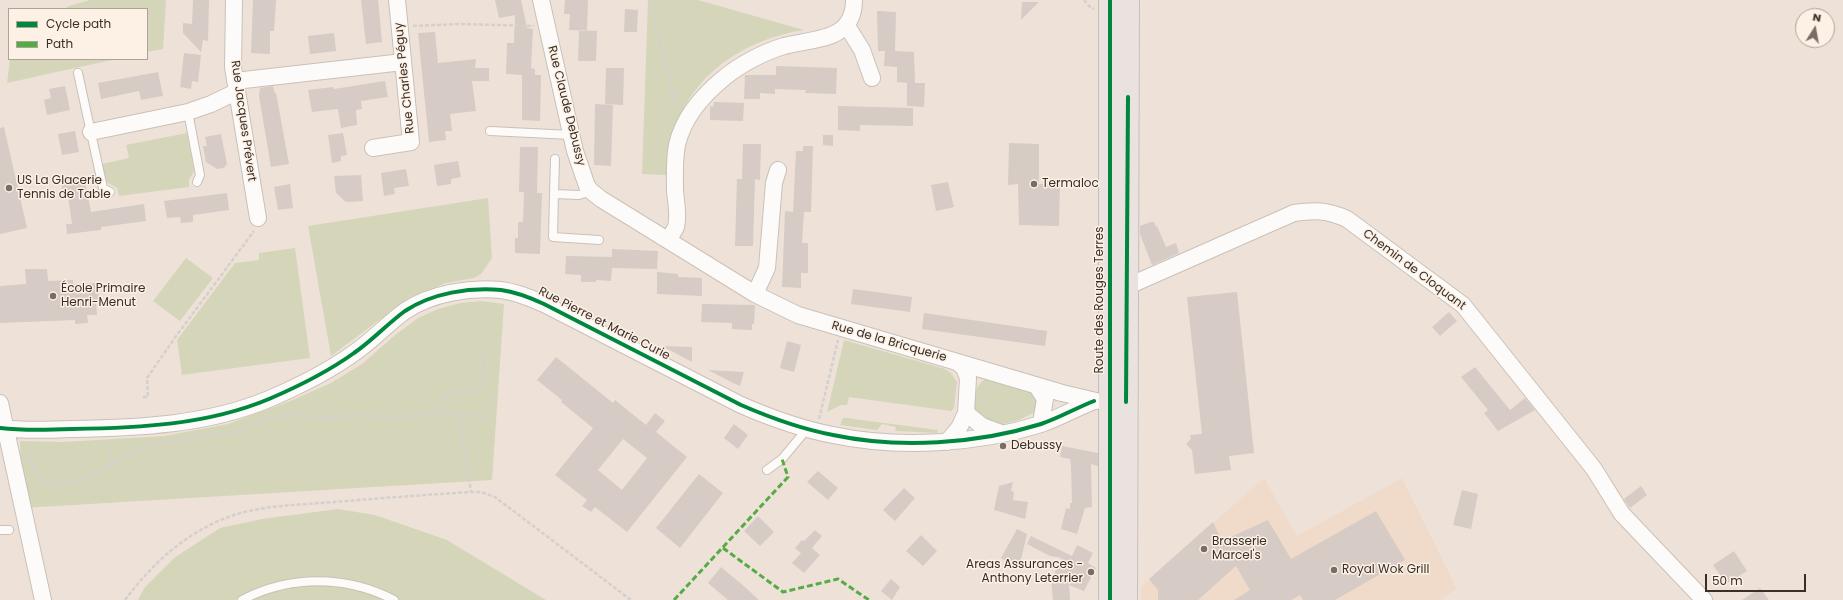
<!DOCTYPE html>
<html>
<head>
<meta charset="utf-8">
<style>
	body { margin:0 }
	#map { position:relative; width:1843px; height:600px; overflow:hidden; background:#eee2d8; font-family:Poppins,sans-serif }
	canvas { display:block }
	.legend { position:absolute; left:8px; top:8px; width:140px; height:52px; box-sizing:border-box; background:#fdf0e5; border:1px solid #aea399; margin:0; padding:5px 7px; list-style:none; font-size:12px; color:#372f28 }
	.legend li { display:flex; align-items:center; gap:8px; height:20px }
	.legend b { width:20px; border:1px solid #aea399 }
	.north { position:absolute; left:1795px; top:8px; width:40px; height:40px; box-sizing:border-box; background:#fdf0e5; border:1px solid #aea399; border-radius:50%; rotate:11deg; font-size:11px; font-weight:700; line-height:16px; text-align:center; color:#372f28 }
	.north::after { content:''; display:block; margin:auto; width:14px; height:18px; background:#776e66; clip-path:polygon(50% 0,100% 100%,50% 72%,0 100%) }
	.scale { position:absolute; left:1705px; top:574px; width:101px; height:18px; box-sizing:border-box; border:2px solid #372f28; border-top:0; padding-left:5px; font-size:12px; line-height:14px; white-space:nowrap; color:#372f28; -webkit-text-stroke:3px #fdf0e5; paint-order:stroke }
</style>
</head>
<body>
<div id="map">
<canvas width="1843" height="600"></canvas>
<ul class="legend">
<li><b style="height:5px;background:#00873e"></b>Cycle path</li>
<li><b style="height:5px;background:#55ab44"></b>Path</li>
</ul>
<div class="north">N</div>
<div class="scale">50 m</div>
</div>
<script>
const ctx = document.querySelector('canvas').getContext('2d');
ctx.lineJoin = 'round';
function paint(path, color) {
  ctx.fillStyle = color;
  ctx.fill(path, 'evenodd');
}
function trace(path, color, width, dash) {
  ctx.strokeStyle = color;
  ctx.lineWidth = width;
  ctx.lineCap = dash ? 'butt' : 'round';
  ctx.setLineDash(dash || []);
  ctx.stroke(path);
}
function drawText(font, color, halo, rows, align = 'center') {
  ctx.font = font + ' Poppins,sans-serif';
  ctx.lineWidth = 3;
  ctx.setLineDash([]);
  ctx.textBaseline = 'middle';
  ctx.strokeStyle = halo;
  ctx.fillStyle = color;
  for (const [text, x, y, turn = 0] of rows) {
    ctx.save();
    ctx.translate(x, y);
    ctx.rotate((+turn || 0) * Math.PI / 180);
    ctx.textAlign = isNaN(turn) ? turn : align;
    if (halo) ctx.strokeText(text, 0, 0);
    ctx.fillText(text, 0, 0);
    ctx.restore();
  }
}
paint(new Path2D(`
	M1264 478 1297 536 1402 478 1457 589 1440 600H1141V587Z`), '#f0dbca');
paint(new Path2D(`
	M90 0H166L163 49 147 52V9H64L69 6Z
	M648 0H698L804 30C744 39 690 75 672 136 668 148 667 162 666 175L642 174Z
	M10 59H116L7 83Z
	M187 133 194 171 189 180V187L119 196 117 188 105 181 102 164 129 158 126 145Z
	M488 198 492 258 481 274 474 278 446 283 410 297 331 356 308 226Z
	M295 248 310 358 182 375 177 340 235 263 259 260V253Z
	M186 258 213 278 180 321 153 301Z
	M482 301 504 304 492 480 23 508 20 441 63 442 164 436 228 424 288 402 331 383 362 364 394 336 418 318 438 309 460 303Z
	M844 340 945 369 951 373 957 382 954 408 951 411 849 397 847 405H841L827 412Z
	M985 379H993L1028 389 1038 397 1037 411 1019 420 996 426 974 415C974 400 972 389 985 379Z
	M843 418H846L938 430 937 433 895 431 896 427 882 424 877 430 840 425Z
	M338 509 375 515 447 540 546 600H138L145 587 174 558 220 528 262 519Z`), '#d5d5b9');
paint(new Path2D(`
	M193 0H209L208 41 203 40 201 52 183 33V23L192 24Z
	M253 0H276L274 31H270V54L251 53Z
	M361 0H378L382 42 366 44Z
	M495 0H521L527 28 533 29 531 68 535 69V75H541L540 121 522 120V75L506 74 507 43H514L515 15 499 18Z
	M565 0H588L587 31 569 30 570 14H564Z
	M1022 2H1039L1021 20Z
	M625 9 638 10 637 32H624Z
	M877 11 896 12 895 51 914 52 915 83H925L924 107 907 106V83L897 82V67L884 66 885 51H878Z
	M579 30 597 31 596 61H578Z
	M435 32 438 63 476 59 475 68H489V81H472L476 111 450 114 452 131H445L446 140 429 142 418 33Z
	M334 33 336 51 310 54 308 36Z
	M184 53 201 55 198 82 192 81 191 89 180 87Z
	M776 66 837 68 836 94 805 93 806 90 775 89V94L760 93V99H744L745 75H776Z
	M606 68H624L623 105 605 104Z
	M158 72 163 96 141 100 139 91 101 99 98 83Z
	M385 81 388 97 361 101 362 109 356 110 357 125 341 128 338 109 312 112 308 90 333 87 334 89Z
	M65 86 70 110 47 115 44 100 51 98 49 89Z
	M273 86 275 94 276 93 289 164 271 167 259 96 260 88Z
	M714 102 744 103 743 121 710 120V106L713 107Z
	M595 104 613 105 611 166 594 165Z
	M838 106 913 108V126L860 125V131L838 130Z
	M4 127 27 228 0 234V128Z
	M75 131 79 152 62 155 58 134Z
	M343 133 347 155 341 156V161L332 163 328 135Z
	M221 134 227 164 224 168 217 169 206 162 203 146H207L205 137Z
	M823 135H833V146L823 145Z
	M1009 143 1039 144V184H1060L1059 226 1019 225 1018 184 1008 185Z
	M743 144H761L760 180 755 179 753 246H735L737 179H742Z
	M803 146H813L811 212H804L803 227 802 243H808V273H801V288L782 287 785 211 793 212 796 151H803Z
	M520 147H538L537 193H542L540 254 515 253V238H518V222H523L524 192H519Z
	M458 161 461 177 451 179V184L437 186 434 165Z
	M406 169 409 186 394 188 395 194 384 196 381 173Z
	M361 175 363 201 346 202 336 193 334 176Z
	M84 177 91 212 144 204 146 221 101 227V230L67 234 66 224H72L68 196 64 197 61 184 68 182 67 180Z
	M948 182 954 207 936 211 931 185Z
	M290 184 293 208 278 210 274 187Z
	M227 193 229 210 193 215V222L181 223 180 217 167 218 164 201Z
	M1151 222H1154L1156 227 1157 226 1166 247 1176 243 1179 253 1152 265 1140 234V226Z
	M612 249 658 251 657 269 612 268 611 281 596 280V282H581V275L565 274 566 256 612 257Z
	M25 269H47L48 281 73 280V284L98 283 99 301H96L97 315H87L88 323 75 324V320L0 323V286L26 284Z
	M657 272 678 274V277L702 278V296L657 294Z
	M853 289 912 297 910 312 851 304Z
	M1237 292 1254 453 1229 456 1231 470 1195 474 1192 450 1186 444 1191 439 1190 435 1202 434 1187 297Z
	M702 304 755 305 754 324H752V330L732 329V323L701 322Z
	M1449 312 1457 321 1440 336 1432 327Z
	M924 313 1047 331 1045 346 922 329Z
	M787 341 801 345 794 372 780 368Z
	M662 346 692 347V362Z
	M556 357 613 403 615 400 646 425 655 413 665 421 656 432 687 457 627 532 595 507 591 512 582 506 587 500 555 475 593 428 561 402 562 400 537 380ZM623 439 647 458 622 490 598 470Z
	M1475 367 1510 410 1525 398 1535 410 1498 431 1484 413 1488 410 1461 377Z
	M708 370 744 372 740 386 733 383Z
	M734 424 748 435 738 449 724 438Z
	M1062 446 1098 453V466L1091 464 1092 507 1085 508 1077 534 1061 529 1066 508 1070 509V503H1072L1071 466 1070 459 1060 457Z
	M818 471 838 488 828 500 807 482Z
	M699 474 723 493 680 548 656 528Z
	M1013 482 1011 491 1014 492 1013 500 1028 502 1025 519 994 510 999 486Z
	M1641 486 1647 495 1630 508 1624 499Z
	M904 488 915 498 895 521 883 510Z
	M1462 490 1478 494 1471 529 1453 525Z
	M1376 511 1405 560 1335 600H1303L1300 595 1291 600H1234L1250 590 1236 566 1198 600H1158V590L1149 579 1213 522 1222 541 1268 520 1291 559Z
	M758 516 774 532 760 546 744 531Z
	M1017 529 1027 534 1019 568 1001 558Z
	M815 530 822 536 812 548 820 555 804 573 792 563 801 553 795 548 802 540 804 541Z
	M921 535 937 551 923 566 906 551Z
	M1031 536 1072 556 1077 545 1093 553 1088 563 1096 568 1084 591 1069 585 1070 600H1053L1051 580 1062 558 1050 556 1027 544Z
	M1734 551 1747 571 1726 584 1713 565Z
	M721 567 745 587 759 600H728L708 583Z
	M891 579 900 587 892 600 881 591Z
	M1760 588 1769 600H1742Z`), '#d6cbc5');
const service = new Path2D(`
	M78 73 103 188 110 192
	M188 112 200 175 197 182
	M490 131 571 135
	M555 159 554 194 579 195 591 191
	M554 194 553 237 599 240
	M767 470 782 459 807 429
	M0 530H9
	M242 600C290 575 346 575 394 600`);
const minor = new Path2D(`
	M234 0 233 67 258 218
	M541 0 575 151 587 186 591 191 601 199 755 294 798 315 1062 393 1096 401
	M847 26 862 50 872 78
	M235 81 403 62
	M91 132 188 112 211 104 236 92
	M373 148 411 142 397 0
	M668 240C671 236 674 231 676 227 679 216 676 202 675 191 675 176 674 160 677 145 683 118 704 94 725 77 741 64 764 52 784 46 813 38 854 42 854 0
	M1126 287 1294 213C1315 210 1327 210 1347 219L1463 305 1594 469 1622 514 1704 600
	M755 294 767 268 774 183 778 170
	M1036 385 1045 399 1041 423
	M0 403 43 600
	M966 413 982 426 1001 433
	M0 428C24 431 49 430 72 429 138 428 207 425 269 399 297 387 329 371 354 353 372 341 387 324 405 311 432 293 470 287 501 290 516 292 531 298 544 304L741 405C771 418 801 429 833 435 899 449 977 444 1041 424 1059 418 1076 408 1094 401
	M947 442 959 428 966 413 968 378 964 368 957 362`);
const primary = new Path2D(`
	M1110 0V600
	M1126 600 1128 0`);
trace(service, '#cac0b8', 10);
trace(minor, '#cac0b8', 18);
trace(primary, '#c5bfba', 24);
trace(new Path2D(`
	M650 0V6L677 108
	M1084 0 1089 6 1094 9
	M413 26 462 24 534 26
	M143 397H148L147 378 174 339 254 231
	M436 411C445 381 471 398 481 386 486 378 484 361 484 352
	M456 414 488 417
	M819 419 838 340
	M107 443 110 456 114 464
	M26 452 41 480 60 484 78 480 101 471 148 445 240 431 271 418 294 414 322 418 363 415 390 418 412 416 447 411 454 412 459 417 471 492
	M125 600C157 557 199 521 253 510 280 505 308 504 335 502 380 498 425 495 471 492H481L495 497 631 600`), '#d4d0ce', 2.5, [4, 2]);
trace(service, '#fcfbf9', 8);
trace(minor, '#fcfbf9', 16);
trace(primary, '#eae2de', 22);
trace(new Path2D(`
	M723 548 783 592 838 579 869 600
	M674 600 788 477 782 459`), '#55ab44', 3, [6, 3]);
trace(new Path2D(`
	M1110 0V600
	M1126 402 1128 97
	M0 428C24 431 49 430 72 429 138 428 207 425 269 399 297 387 329 371 354 353 372 341 387 324 405 311 432 293 470 287 501 290 516 292 531 298 544 304L741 405C771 418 801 429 833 435 899 449 977 444 1041 424 1059 418 1076 408 1094 401`), '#00873e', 4);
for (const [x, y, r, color] of [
	[1034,184,4,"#776e66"],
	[9,188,4,"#776e66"],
	[53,296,4,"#776e66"],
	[1003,446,4,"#776e66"],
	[1204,549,4,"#776e66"],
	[1334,570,4,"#776e66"],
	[1091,572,4,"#776e66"]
]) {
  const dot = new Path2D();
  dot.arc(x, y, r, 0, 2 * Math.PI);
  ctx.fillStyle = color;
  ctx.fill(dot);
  trace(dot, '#fdf0e5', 1.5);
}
drawText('12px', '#372f28', '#fdf0e5', [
	["Rue Charles Péguy",405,78,-96],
	["Rue Claude Debussy",566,106,76],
	["Rue Jacques Prévert",243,121,82],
	["Chemin de Cloquant",1414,270,37],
	["Route des Rouges Terres",1100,300,-90],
	["Rue Pierre et Marie Curie",604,324,27],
	["Rue de la Bricquerie",889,342,16]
]);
drawText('12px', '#372f28', '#fdf0e5', [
	["US La Glacerie",17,181],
	["Tennis de Table",17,195],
	["Termaloc",1042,184],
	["École Primaire",61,289],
	["Henri-Menut",61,303],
	["Debussy",1011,446],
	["Brasserie",1212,542],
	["Marcel's",1212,556],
	["Areas Assurances -",1083,565,"right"],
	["Anthony Leterrier",1083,579,"right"],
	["Royal Wok Grill",1342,570]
], 'left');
</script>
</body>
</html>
